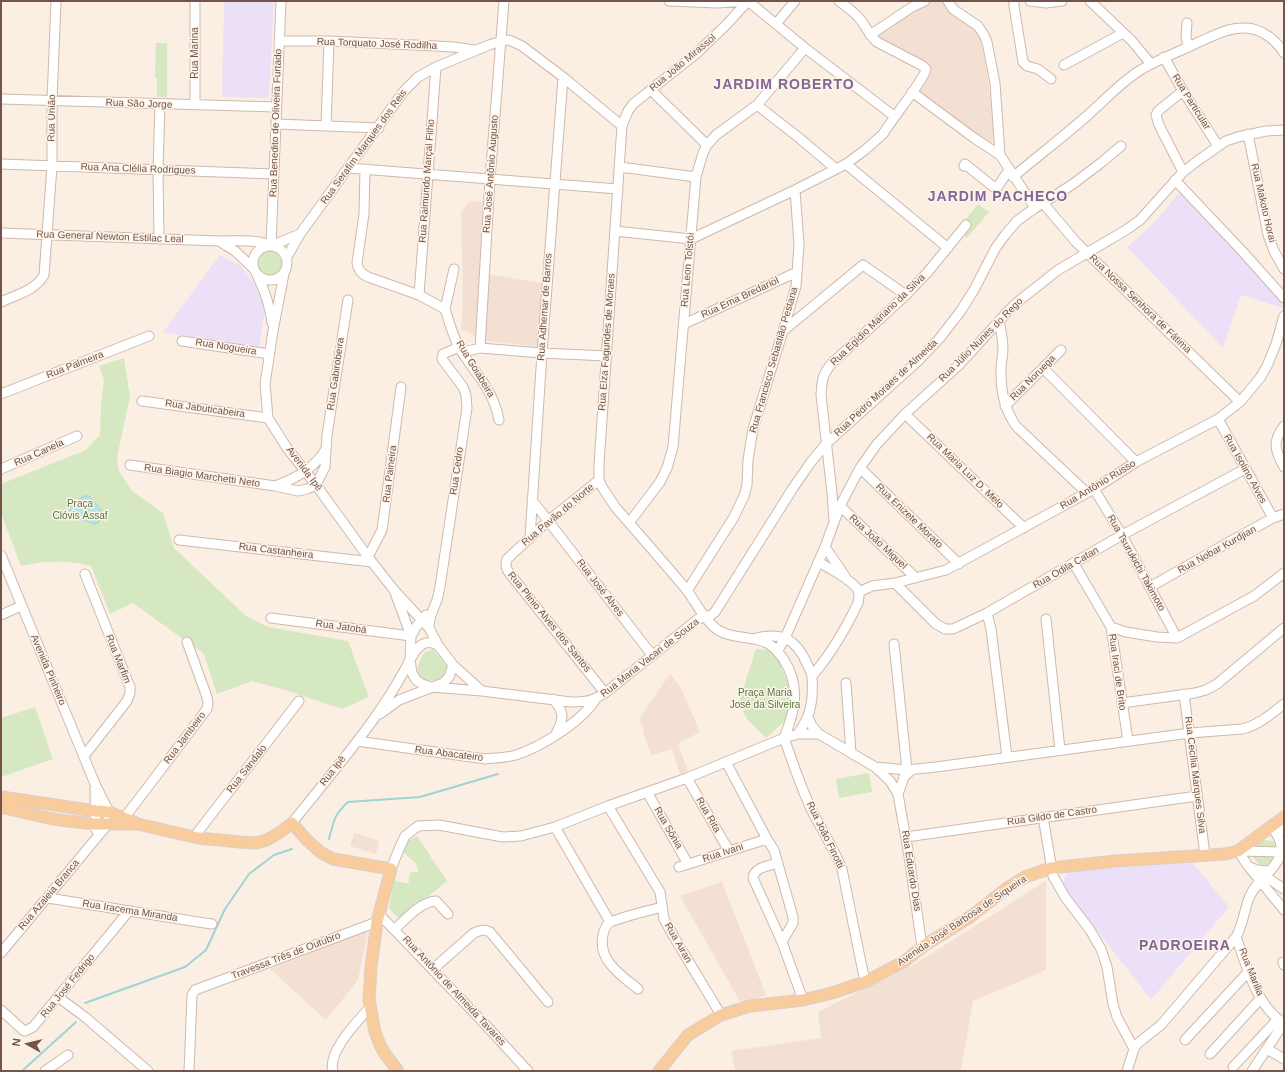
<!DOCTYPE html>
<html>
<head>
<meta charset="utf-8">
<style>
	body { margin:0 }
	#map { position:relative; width:1285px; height:1072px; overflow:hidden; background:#fbefe3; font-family:Helvetica,sans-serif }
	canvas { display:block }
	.frame { position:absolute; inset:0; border:2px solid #72544a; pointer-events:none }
	.north { position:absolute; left:8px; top:1024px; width:40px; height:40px; -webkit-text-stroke:3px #fef4e9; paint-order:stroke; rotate:278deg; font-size:11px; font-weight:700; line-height:16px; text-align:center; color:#72544a }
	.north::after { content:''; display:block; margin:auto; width:14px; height:18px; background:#72544a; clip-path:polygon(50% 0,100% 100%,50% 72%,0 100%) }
</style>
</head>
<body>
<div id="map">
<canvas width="1285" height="1072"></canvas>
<div class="frame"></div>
<div class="north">N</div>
</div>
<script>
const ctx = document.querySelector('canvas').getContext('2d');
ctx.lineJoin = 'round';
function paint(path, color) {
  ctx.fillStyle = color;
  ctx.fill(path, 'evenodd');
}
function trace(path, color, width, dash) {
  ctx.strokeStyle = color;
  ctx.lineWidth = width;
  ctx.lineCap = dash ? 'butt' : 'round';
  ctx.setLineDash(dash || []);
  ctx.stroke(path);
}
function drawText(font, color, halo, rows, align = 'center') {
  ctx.font = font + ' Helvetica,sans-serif';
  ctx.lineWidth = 3;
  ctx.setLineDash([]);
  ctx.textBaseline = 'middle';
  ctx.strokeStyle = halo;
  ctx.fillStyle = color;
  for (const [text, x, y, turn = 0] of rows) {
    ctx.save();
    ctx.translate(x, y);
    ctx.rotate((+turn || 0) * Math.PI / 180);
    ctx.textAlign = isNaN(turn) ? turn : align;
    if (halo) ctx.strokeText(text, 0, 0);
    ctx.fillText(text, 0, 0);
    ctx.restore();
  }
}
paint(new Path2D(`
	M929 1H943L957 18 976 30 980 35 988 78 994 138 990 144 973 134 917 90 930 68 928 64 876 37 879 30Z
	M488 201 485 274 548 284 543 347 485 341 461 329 463 300 461 212 469 202Z
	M670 674 680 686 700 732 678 744 688 771 680 774 672 749 651 755 643 732 644 729 639 719Z
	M354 833 379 840 376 854 350 846Z
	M1046 881V970L973 1001 961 1071H735L731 1051 821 1038 818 1012 915 964Z
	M722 882 766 995 742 1005 680 896Z
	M365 931 368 933 358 980 326 1020 270 969Z`), '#f3e0d2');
paint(new Path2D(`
	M224 1H274L269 96 267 98 222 97Z
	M1181 191 1284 301 1283 308 1241 295 1223 348 1127 247 1153 224Z
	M220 255 241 266 254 283 265 309 259 349 163 332Z
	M1192 862 1229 907 1151 1000 1071 897 1064 887V879L1067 872Z`), '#ece0f8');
paint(new Path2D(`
	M156 43H167V97H157V79L155 78Z
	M978 204 989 212 967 238 957 230Z
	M256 264a14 14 0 1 1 28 0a14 14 0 1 1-28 0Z
	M124 358 130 397 117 457 119 471 132 491 163 513 174 548 246 616 268 627 348 641 351 649 352 650V652L369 697 342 709 282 689 252 681 217 694 204 654 133 603 110 614 91 566C68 560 44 561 21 566L1 513V484L86 450 100 435 101 403 104 380 99 366Z
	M433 649 448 668C448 671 447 674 445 677 439 682 421 682 418 673 416 666 421 658 425 652Z
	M756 649 770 650 779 660 790 690 788 713 785 721 766 738 746 718 739 701Z
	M35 707 53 759 1 777V718Z
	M869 773 872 792 839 798 836 779Z
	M417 836 447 881 400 920 389 908 394 881 410 884 408 880 411 872H418C419 863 409 858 403 852L408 841Z
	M1263 840 1273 841C1279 853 1278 855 1270 866L1260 865 1252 856 1255 845Z`), '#d6e8c2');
const water = new Path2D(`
	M84 496H89L102 511 99 522 94 524 74 516 68 508Z`);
paint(water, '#b8e3e4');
trace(water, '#9fd3d6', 1);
trace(new Path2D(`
	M329 839C334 820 334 815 348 802L420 797 498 774
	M85 1003 185 967 206 950 225 909 249 874 274 855 292 849
	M22 1071 76 1022`), '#9fd3d6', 2);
const minor = new Path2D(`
	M195 1V105
	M669 1 717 3 748 1
	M748 1 727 24 697 53 633 104 628 111 622 126 599 464V480L602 487 616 508C640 535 663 562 686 589 695 601 702 616 713 626 727 640 750 635 767 643 775 647 779 653 784 660 801 687 795 711 784 738 793 763 801 788 812 811 822 830 834 849 842 869L865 982
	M748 1 805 48 894 116
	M948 1 953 9 978 26 984 35 987 42 995 83 1000 155 1035 208
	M1014 1V6L1023 62 1027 66 1038 69 1051 79
	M1030 1 1046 3 1062 1
	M1090 1 1132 41 1151 64
	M1187 23 1186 36 1188 47
	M776 24 795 1
	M870 35 912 7 925 1
	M279 41H329L436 46 453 47 475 50
	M1164 57 1183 91 1218 146
	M1064 65 1123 33
	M651 90 707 145
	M1183 91 1158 111 1156 115 1159 125 1183 172
	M912 92 974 138 1000 155
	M1 99 276 107
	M757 105 798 137 836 169
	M276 124 379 128
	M326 126 329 41
	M1248 134 1268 235 1274 251 1284 269
	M1 164 274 174
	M846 164 948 248
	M964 166 965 164 996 189 1009 170
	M620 167 696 177
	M348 168 554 184 618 189
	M365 169 364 214 357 263C358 270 361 274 368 277L419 295 445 309C449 322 453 336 459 347 475 375 492 386 499 420
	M1013 177C1038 156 1064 136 1088 115 1105 100 1120 83 1139 71 1158 59 1179 52 1199 42 1213 36 1229 27 1245 28 1261 28 1276 40 1284 53
	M1175 180 1243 252 1284 298
	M1043 203 1076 242 1240 402
	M615 231 691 239 795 190 846 164 865 150 883 134C890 122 925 78 926 69L923 66 877 42C869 35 866 26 859 18 853 11 846 6 839 1
	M1 233 219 241C236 241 254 239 271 245L281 1
	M159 239 158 170 160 104
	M219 241 235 251 254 269
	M273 245 300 234
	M253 263a17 17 0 1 1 34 0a17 17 0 1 1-34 0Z
	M287 257 300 234 404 91 418 77 436 67 489 45 502 41 509 40 522 46 563 77 622 126
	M284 274 273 331 265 384 268 418 287 448 316 485 368 557 394 590 429 628 438 645 453 665 482 691
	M257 275C265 291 270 306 272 323
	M419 295 436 67
	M1 302C16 295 36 290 44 275L52 166V101L56 1
	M445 309 454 269
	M999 321C1001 330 1003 340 1003 349 1003 357 1000 365 1001 374 1001 393 1005 410 1016 426L1087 493
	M684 324 797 272
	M783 331 863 265 906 295
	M182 341 269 354
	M480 348 490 179 504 1
	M463 352 480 348 542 353 607 356
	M1043 368 1136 462
	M1 394 149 336
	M142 401 268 418
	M1005 406 1061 350
	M905 414 1024 528
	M1218 419 1273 518
	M1284 426C1272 441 1275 451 1284 467
	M130 465 275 486 298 491 307 489 316 485 325 467 327 435 348 300
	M860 468 959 564
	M1 469 77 436
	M599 480 548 521 507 559C505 566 506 569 510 574L605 693
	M275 486C295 479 315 468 326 449
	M1094 489 1122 535 1177 638
	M532 500 652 655
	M840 506 916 578
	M834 521 832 493 821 395C822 380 822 375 832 363L906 295 927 273 966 225
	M629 523 660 482 667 468 673 447 696 177 703 153 707 145 716 135 757 105 805 48
	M530 538 542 353 563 77
	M179 540 372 562
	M825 547 845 576
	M1 555 95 784 109 812 108 824 1 953
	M368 557 382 530 401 387
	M1074 564 1111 627 1128 741
	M895 583 936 624 945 629H953L987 613 1122 535 1245 469
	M1150 587 1238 537 1273 518 1284 514
	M394 590 411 636 410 660 412 673 416 680 422 684 431 687 482 691 571 702C587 702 592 701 605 693L698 619 711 615 715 612 793 488 811 462 826 444 918 361 939 339 960 312 974 290 995 249 1005 235 1017 221 1035 208 1073 184 1102 162 1121 146
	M687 591 734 517 744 496 747 485 748 460 753 429 783 331 796 286 799 245 795 190
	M859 592 872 586 895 583 946 570 1094 489 1136 462 1218 419 1240 402 1260 378 1267 366 1276 344 1284 316
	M987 613 991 629 1007 757
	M1 615 21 606
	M271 618 411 636 416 627 426 615
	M1046 619 1060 750
	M1111 627 1126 632 1157 637 1177 638 1254 596 1284 573
	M429 628C429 617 433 610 437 600 439 593 440 587 441 580L467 408 466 395 463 387 442 359 443 354 459 347
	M753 639C780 631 796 638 807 664 809 668 812 673 812 678 813 690 812 706 807 718 805 723 801 729 798 734
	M894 644 907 770
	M778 650 785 638 825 547 840 506 860 468 877 444 905 414 959 365 1010 309 1020 300 1058 270 1126 230 1140 220 1183 172 1200 159 1226 141 1238 137 1266 131 1284 130
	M812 676C832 653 845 630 858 603 859 598 860 594 858 590 853 581 828 567 818 562
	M846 683 851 753
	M1184 694 1205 855
	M553 699C565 713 564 718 556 734
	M1122 703 1195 693 1206 690 1217 684 1284 628
	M380 714 399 700 443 683 449 677 453 665
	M808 717 812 726 819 734 875 767 907 770 936 767 1190 733 1242 729C1259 725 1271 714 1284 704
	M357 741 485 759C495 758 506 758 516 755 541 747 581 722 595 700
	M84 756 127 701 130 693V687L85 574
	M726 762 767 839 774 850 793 917V923L782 942
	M875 767 890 781 898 794 909 856 922 947
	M687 778 729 851
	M95 789 96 830
	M647 792 688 864
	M898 794 904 777 913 769
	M608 806 660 892 664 919 674 937 721 1015
	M1043 817 1053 876 1065 897 1090 930 1101 949 1107 967 1113 1004 1117 1017 1134 1049
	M1278 821 1284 831
	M292 823C319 789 348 755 373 720 384 705 394 689 403 673 408 665 412 653 419 647 425 641 431 642 438 645
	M122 824 125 817 207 709 208 704 207 697 187 642
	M555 827 610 922
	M194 837 299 701
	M906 837 1197 796
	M1238 851 1248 866 1284 910
	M1238 851 1284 852
	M778 863C769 866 754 867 753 878L782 942 803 1000
	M1248 866 1257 870 1270 871C1285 854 1285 844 1271 826
	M679 867 767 839
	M391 869 399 849 405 836 418 826 439 825 503 837 521 836 555 827 608 806 687 778 784 738 798 734H819
	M1265 876 1284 889
	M47 898C102 906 157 916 212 924
	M378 913 482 1021 528 1071
	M395 929C406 919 420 902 436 901L448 914
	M1236 937C1246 964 1257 1008 1284 1023
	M1283 962 1284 965
	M433 969 474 933C480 930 484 929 490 932L548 1002
	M638 989C622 976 597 960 603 935 604 930 606 924 611 922 613 920 617 920 619 919 633 914 647 911 662 907
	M58 997 85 1017 148 1071
	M1 1010 23 1030 25 1031 33 1027 129 911
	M1185 1040 1249 971
	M1267 1049 1284 1059
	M1210 1054 1261 998
	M1233 1067 1278 1019
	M45 1071 68 1055
	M189 1071 192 995 195 990 377 922
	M333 1071C327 1052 358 1021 370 1007
	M1127 1071 1134 1049 1137 1044 1161 1025 1236 937C1243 925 1244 911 1249 898 1253 888 1262 879 1270 871
	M1252 1071 1284 1023`);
const major = new Path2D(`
	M1 797 96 811 109 812 134 822
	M1 807 39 816 59 820 95 824H138L198 838 240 842 256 843 267 840 282 831 292 823 306 839 320 852 333 859 391 869 377 922 371 967 369 1000 375 1032 380 1045 385 1054 398 1071
	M659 1071 688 1035 721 1015 750 1006 803 1000 832 993 865 982 905 961 922 947 970 917 1007 888 1025 877 1051 868 1116 861 1225 854 1238 851 1284 817`);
trace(minor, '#ceb8ad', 11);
trace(major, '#d8cfcc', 13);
trace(minor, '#fff', 9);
trace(major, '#f8cc9d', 11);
drawText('10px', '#72544a', '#fef4e9', [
	["Rua Torquato José Rodilha",377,44,2],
	["Rua Marina",195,53,-90],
	["Rua João Mirassol",683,63,-40],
	["Rua Particular",1191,102,58],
	["Rua São Jorge",139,104,2],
	["Rua União",52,118,-89],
	["Rua Benedito de Oliveira Furtado",276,123,-88],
	["Rua Serafim Marques dos Reis",364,147,-54],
	["Rua Ana Clélia Rodrigues",138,169,2],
	["Rua José Antônio Augusto",491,174,-86],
	["Rua Raimundo Marçal Filho",427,181,-86],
	["Rua Makoto Horai",1263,203,77],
	["Rua General Newton Estilac Leal",110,237,2],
	["Rua Leon Tolstói",688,270,-85],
	["Rua Ema Bredariol",740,298,-25],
	["Rua Nossa Senhora de Fátima",1140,304,44],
	["Rua Adhemar de Barros",545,307,-86],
	["Rua Egídio Mariano da Silva",878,320,-44],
	["Rua Júlio Nunes do Rego",981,340,-45],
	["Rua Elza Fagundes de Moraes",607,342,-86],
	["Rua Nogueira",226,347,9],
	["Rua Francisco Sebastião Pestana",774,360,-74],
	["Rua Palmeira",75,365,-21],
	["Rua Goiabeira",475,369,59],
	["Rua Gabirobeira",336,374,-82],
	["Rua Noruega",1033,378,-45],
	["Rua Pedro Moraes de Almeida",886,388,-43],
	["Rua Jabuticabeira",205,409,8],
	["Rua Canela",39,453,-24],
	["Avenida Ipê",304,469,53],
	["Rua Isolino Alves",1245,469,61],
	["Rua Cedro",457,471,-82],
	["Rua Maria Luz D. Melo",965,471,44],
	["Rua Paineira",390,474,-83],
	["Rua Biagio Marchetti Neto",202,476,8],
	["Rua Antônio Russo",1098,485,-31],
	["Rua Pavão do Norte",558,515,-40],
	["Rua Enizete Morato",909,516,44],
	["Rua João Miguel",878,542,43],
	["Rua Nobar Kurdjian",1217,550,-29],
	["Rua Castanheira",276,551,7],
	["Rua Tsurukichi Takimoto",1136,563,61],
	["Rua Odila Catan",1066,568,-30],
	["Rua José Alves",600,588,52],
	["Rua Plinio Alves dos Santos",549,622,51],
	["Rua Jatobá",341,627,8],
	["Rua Maria Vacari de Souza",650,658,-38],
	["Rua Marfim",118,659,68],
	["Avenida Pinheiro",48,670,67],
	["Rua Iraci de Brito",1117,672,82],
	["Rua Jambeiro",185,738,-53],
	["Rua Abacateiro",449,754,7],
	["Rua Sandalo",247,769,-52],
	["Rua Ipê",333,771,-52],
	["Rua Cecília Marques Silva",1195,775,83],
	["Rua Rita",708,815,60],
	["Rua Gildo de Castro",1052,816,-8],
	["Rua Sônia",668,828,60],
	["Rua João Finotti",825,835,64],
	["Rua Ivani",723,853,-18],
	["Rua Eduardo Dias",911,871,81],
	["Rua Azaleia Branca",49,895,-50],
	["Rua Iracema Miranda",130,911,9],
	["Avenida José Barbosa de Siqueira",962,921,-34],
	["Rua Airan",678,943,60],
	["Travessa Três de Outubro",286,956,-21],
	["Rua Marilia",1251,972,68],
	["Rua José Fedrigo",68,986,-51],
	["Rua Antônio de Almeida Tavares",454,991,47]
]);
drawText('10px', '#587842', '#fef4e9', [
	["Praça",80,504],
	["Clóvis Assaf",80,516],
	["Praça Maria",765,693],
	["José da Silveira",765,705]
]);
ctx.letterSpacing = '1px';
drawText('bold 14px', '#806696', '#fef4e9', [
	["JARDIM ROBERTO",784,85],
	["JARDIM PACHECO",998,197],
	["PADROEIRA",1185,946]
]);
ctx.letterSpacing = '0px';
</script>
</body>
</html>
